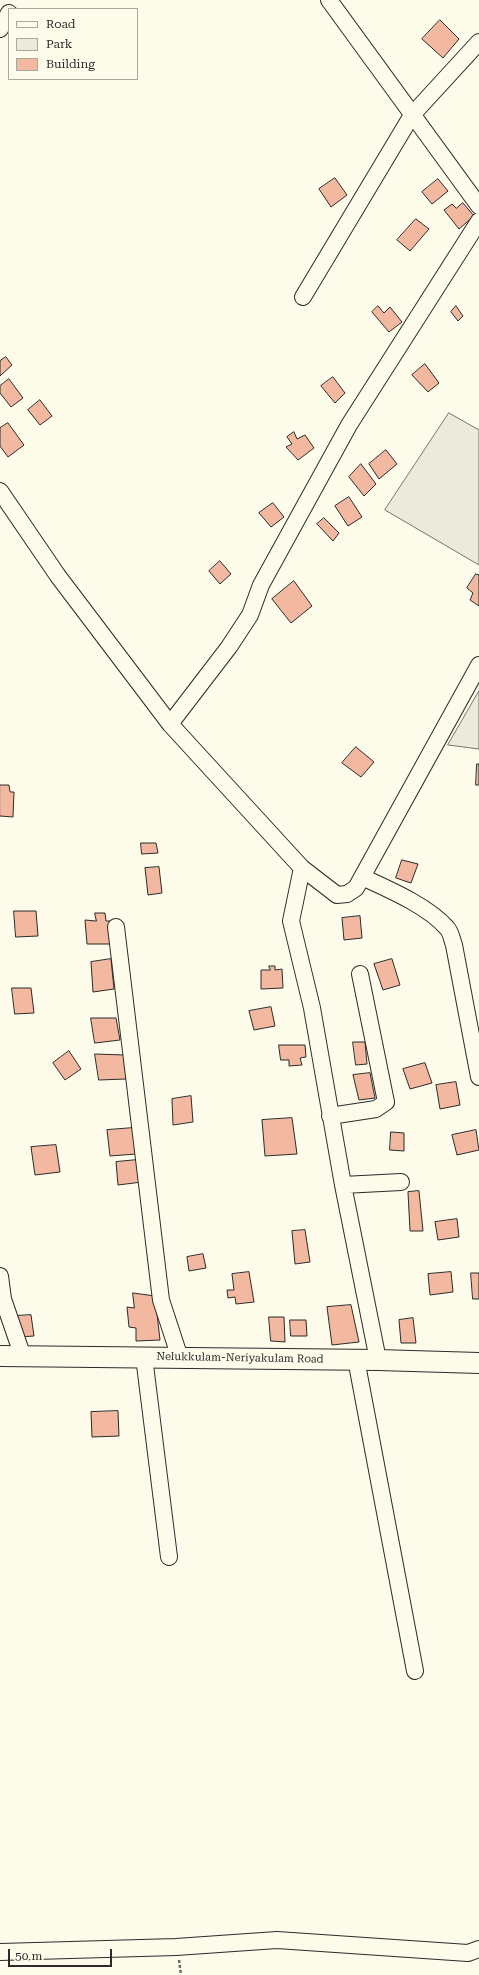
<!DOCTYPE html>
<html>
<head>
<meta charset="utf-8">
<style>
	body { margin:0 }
	#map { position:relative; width:479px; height:1975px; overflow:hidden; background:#fdfbea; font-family:"Roboto Serif",serif }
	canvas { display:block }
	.legend { position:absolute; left:8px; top:8px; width:130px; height:72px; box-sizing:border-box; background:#fdfbea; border:1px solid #a9a89e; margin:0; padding:5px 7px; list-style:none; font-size:12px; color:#2b2b2b }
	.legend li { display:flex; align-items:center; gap:8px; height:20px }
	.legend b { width:20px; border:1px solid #a9a89e }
	.scale { position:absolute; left:8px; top:1949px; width:104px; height:18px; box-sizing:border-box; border:2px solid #2b2b2b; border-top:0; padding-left:5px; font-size:12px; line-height:14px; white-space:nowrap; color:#2b2b2b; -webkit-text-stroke:3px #fdfbea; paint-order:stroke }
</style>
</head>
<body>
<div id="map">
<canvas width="479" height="1975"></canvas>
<ul class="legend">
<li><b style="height:5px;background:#fdfbea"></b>Road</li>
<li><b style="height:11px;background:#ecebdb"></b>Park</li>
<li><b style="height:11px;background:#f2b8a0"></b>Building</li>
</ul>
<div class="scale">50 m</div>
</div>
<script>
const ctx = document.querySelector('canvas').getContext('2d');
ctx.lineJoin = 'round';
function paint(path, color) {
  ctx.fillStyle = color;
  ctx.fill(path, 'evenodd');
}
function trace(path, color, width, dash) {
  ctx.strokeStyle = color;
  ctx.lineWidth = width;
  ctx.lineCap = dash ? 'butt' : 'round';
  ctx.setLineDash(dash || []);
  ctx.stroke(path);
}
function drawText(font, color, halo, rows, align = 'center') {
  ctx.font = font + ' "Roboto Serif",serif';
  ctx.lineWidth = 3;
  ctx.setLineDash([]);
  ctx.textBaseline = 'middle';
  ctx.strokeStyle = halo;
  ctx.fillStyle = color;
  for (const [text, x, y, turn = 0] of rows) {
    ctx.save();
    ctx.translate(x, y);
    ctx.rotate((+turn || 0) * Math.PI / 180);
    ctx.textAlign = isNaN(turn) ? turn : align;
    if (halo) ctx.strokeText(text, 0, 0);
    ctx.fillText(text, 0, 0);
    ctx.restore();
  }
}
const green = new Path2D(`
	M449 413 479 430V565L385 510Z
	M479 691V749L448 745Z`);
paint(green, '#ecebdb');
trace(green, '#74746e', 1);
const building = new Path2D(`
	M440 20 459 39 443 58 422 39Z
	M335 178 347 195 331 207 319 189Z
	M438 179 448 191 432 204 422 192Z
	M463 203 474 216 459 229 444 210 452 204 456 208Z
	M416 219 429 229 410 251 397 240Z
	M378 306 384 313 390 307 402 322 389 332 372 312Z
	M456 306 463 316 458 321 451 312Z
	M6 357 12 365 0 376V361Z
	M425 364 439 383 428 392 412 375Z
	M333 377 345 393 335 403 321 386Z
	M9 379 23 398 11 407 0 393V386Z
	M40 400 52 416 40 425 28 410Z
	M8 423 24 445 8 457 0 446V428Z
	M294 432 297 439 305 435 314 448 298 460 286 447 292 444 287 437Z
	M386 450 397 464 379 479 369 464Z
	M361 464 376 484 364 496 349 477Z
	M349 497 362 517 348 526 335 506Z
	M273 503 284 517 271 527 259 513Z
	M324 518 339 533 333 541 317 524Z
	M220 561 231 574 220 584 209 571Z
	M476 574 479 575V606L470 600 473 593 467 588Z
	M294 581 312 606 291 623 272 599Z
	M356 747 374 762 361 777 342 763Z
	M477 764H479V785H476Z
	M0 785H9L10 792H14L13 817 0 816Z
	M141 843H156L158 853 142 854Z
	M402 860 418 864 411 883 396 878Z
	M159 867 162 893 148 895 145 868Z
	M14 911H36L38 936 16 937Z
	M95 913H105L106 921H110L113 944H87L85 920 96 921Z
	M360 916 362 938 344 940 342 918Z
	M111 959 114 989 93 992 91 962Z
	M392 959 400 985 383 990 374 964Z
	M269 966H275V970L282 969 283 988 261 989V970H270Z
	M12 988H31L34 1013 15 1014Z
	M271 1007 275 1026 254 1030 249 1011Z
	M91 1018H116L120 1040 95 1043Z
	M353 1042H365L367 1064 356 1065Z
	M279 1045H305L306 1057 300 1058 302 1065 289 1066V1060H281Z
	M69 1051 81 1069 65 1080 53 1063Z
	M95 1054 124 1055 126 1079 99 1080Z
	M425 1063 432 1083 410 1089 403 1069Z
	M370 1073 375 1098 359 1100 353 1075Z
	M456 1082 460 1105 440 1109 436 1085Z
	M191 1096 193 1122 173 1125 172 1099Z
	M292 1118 297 1154 265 1156 262 1120Z
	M133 1128 136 1154 110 1156 107 1130Z
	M476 1130 479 1150 457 1155 452 1135Z
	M391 1132 404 1133V1151L390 1150Z
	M56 1145 60 1172 35 1175 31 1147Z
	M137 1160 142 1182 118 1185 116 1162Z
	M419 1191 423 1231H410L408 1192Z
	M457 1219 459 1237 438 1240 435 1222Z
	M305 1230 310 1262 295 1264 292 1231Z
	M203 1254 206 1268 189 1271 187 1257Z
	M249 1272 254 1302 236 1304 235 1297 228 1298 227 1290H234L232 1274Z
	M451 1272 453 1292 430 1295 428 1274Z
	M471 1273H479V1299H473Z
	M133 1293 155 1296 160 1340 136 1341V1328L129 1327 127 1307 134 1308Z
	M351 1305 359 1342 332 1345 327 1307Z
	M31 1315 34 1336 18 1337 15 1316Z
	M269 1317H284L285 1342 271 1341Z
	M413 1318 416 1343H401L399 1320Z
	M290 1320H306L307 1336H291Z
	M118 1411 119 1436 92 1437 91 1412Z`);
paint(building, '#f2b8a0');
trace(building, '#2b2b2b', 1);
const minor = new Path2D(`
	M329 0 479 206
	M0 29 9 13
	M303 297 412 115 479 42
	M0 491 58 576 170 724 302 868 337 895 347 894 356 888 479 665
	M170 724 229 647 250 615 261 585 349 425 479 221
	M302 868 291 921 312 1008 343 1185 378 1360
	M362 877C388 889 428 906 447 928 451 932 452 940 454 945L479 1077
	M116 927 161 1300 180 1358
	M330 1116 376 1109 386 1102 360 974
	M343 1185 401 1182
	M0 1276 3 1299 23 1357
	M144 1357 169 1557
	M356 1359 415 1671
	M0 1952 176 1947 277 1940 468 1953 479 1949`);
const major = new Path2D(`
	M0 1356 378 1360 479 1363`);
trace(minor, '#2b2b2b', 18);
trace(major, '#2b2b2b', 22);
trace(new Path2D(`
	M179 1960 181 1975`), '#6a6964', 2.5, [3, 2]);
trace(minor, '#fdfbea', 16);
trace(major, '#fdfbea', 20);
drawText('11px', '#2b2b2b', '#fdfbea', [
	["Nelukkulam-Neriyakulam Road",240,1358,1]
]);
</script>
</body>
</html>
